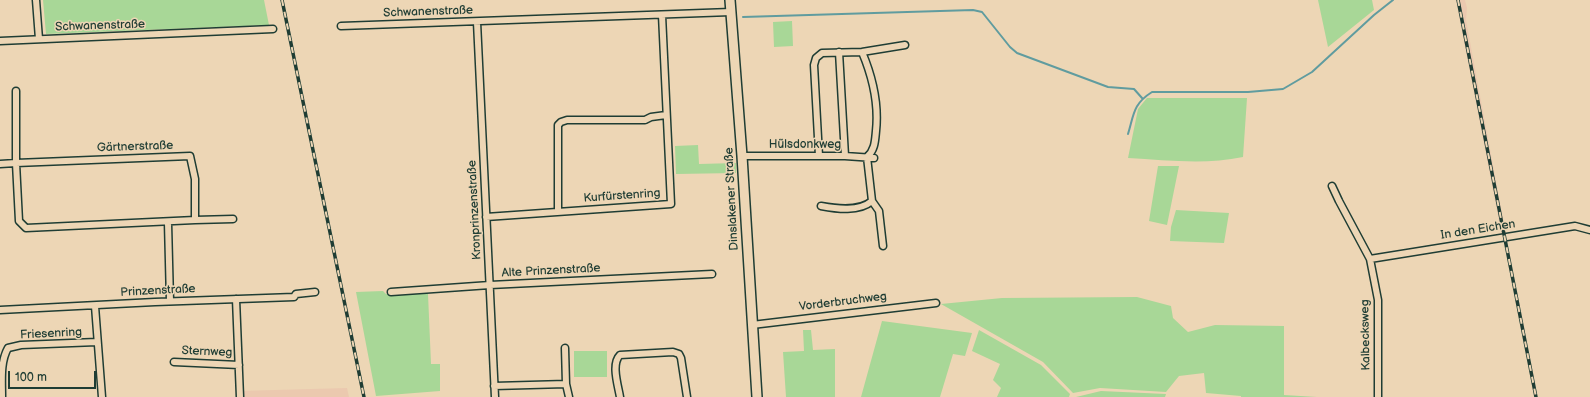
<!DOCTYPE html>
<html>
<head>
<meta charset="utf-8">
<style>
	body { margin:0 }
	#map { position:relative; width:1590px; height:397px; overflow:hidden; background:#edd6b5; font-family:"Balsamiq Sans",sans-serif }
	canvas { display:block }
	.scale { position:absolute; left:8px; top:371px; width:88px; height:18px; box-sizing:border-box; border:2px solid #1f3d34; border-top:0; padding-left:5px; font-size:12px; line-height:14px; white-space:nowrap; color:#1f3d34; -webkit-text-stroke:3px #edd6b5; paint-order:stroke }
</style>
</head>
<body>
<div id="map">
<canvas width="1590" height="397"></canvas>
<div class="scale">100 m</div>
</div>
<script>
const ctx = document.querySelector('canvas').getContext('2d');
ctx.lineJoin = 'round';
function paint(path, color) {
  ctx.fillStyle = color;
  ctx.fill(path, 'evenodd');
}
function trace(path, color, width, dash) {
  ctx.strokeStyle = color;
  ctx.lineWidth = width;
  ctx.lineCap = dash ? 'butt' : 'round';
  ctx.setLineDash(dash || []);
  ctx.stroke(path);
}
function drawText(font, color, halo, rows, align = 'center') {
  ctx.font = font + ' "Balsamiq Sans",sans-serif';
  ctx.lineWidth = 3;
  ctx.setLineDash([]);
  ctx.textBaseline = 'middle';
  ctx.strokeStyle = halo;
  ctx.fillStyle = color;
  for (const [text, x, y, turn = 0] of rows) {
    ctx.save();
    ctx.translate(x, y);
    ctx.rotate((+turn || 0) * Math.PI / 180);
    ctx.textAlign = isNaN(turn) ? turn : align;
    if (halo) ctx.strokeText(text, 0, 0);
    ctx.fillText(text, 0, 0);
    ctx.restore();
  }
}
paint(new Path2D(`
	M1456 0H1465L1467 8 1466 20 1506 235 1502 236Z
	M347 388 349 397H240L239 391Z`), '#ebc9af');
paint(new Path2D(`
	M43 0H264L269 25 46 34Z
	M1318 0H1372L1374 10 1328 47Z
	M792 21 793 46 774 47 773 22Z
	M1147 98H1247L1243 157C1205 165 1166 160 1128 158L1138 109Z
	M698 145 699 164 736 163V173L676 174 675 146Z
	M1158 166H1179L1167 225 1149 221Z
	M1176 210 1229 213 1224 243 1170 241 1171 227Z
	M383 291 386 294H428L431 364H440V391L376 396 356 292Z
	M1137 297 1171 306 1173 318 1188 332 1215 325 1284 326V395L1317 397H1241V396L1206 393 1204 373 1179 376 1166 392 1100 388 1073 393 1043 362 941 304 1002 298Z
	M882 321 972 333 965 356 953 354 940 397H861Z
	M803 330H811L813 350 835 349V397H786L783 352 804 351Z
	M979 330 1041 365 1070 394 1069 397H997L1001 388 993 380 1000 364 972 351Z
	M574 351H607V377H574Z
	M1101 391 1166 394 1165 397H1076Z`), '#a8d797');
trace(new Path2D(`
	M743 17 973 10 982 12 1010 47 1017 53 1108 87 1134 89 1142 98
	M1128 134C1134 114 1133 104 1152 92H1248L1283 89 1312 72 1374 15 1393 0`), '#609c9f', 2);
const minor = new Path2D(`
	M36 0 39 39
	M477 22 495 397
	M341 26 731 12
	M0 41 273 29
	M839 52 845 156
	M742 156H845L874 158
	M819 156 814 65 816 58 822 53 862 52 905 45
	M0 164 16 163 190 156 195 179V220L26 228 19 221 16 163V91
	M1332 186 1339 201 1370 259 1378 300V397
	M872 201 879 211 883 246
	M821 206C837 209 859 212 872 201L867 157C875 150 875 141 876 131 879 103 873 78 862 52
	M558 212V125L561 122 567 120H645L651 117 666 115
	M486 217 671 204 662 15
	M195 220 233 219
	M168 223 170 301
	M1370 259 1575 226 1590 230
	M391 292 490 285 712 274
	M236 299 240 397
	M95 306 102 397
	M0 310 155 302 294 297 296 294 315 292
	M752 325 936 303
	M565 348 566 384 569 397
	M174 362 239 365
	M494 386 566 384
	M2 397C2 381 0 362 8 348L21 345 97 342
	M620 397C618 385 611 364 620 355L673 352 679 354 681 358 687 397`);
const secondary = new Path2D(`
	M730 0 742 156 757 397`);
trace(minor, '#1f3d34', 9);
trace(secondary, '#1f3d34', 12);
trace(minor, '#edd6b5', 6);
trace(secondary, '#edd6b5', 9);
const rail = new Path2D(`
	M282 0 364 397
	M1458 0 1536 397`);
trace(rail, '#1f3d34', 3.5);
trace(rail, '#edd6b5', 2, [6]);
drawText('12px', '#1f3d34', '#edd6b5', [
	["Schwanenstraße",428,12,-2],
	["Schwanenstraße",100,26,-2],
	["Hülsdonkweg",805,145],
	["Gärtnerstraße",135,147,-2],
	["Kurfürstenring",622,196,-4],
	["Dinslakener Straße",732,199,-93],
	["Kronprinzenstraße",475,210,-93],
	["In den Eichen",1478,230,-9],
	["Alte Prinzenstraße",551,271,-3],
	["Prinzenstraße",158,291,-3],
	["Vorderbruchweg",843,302,-7],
	["Friesenring",51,334,-3],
	["Kalbecksweg",1366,335,-91],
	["Sternweg",207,352,2]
]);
</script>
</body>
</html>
